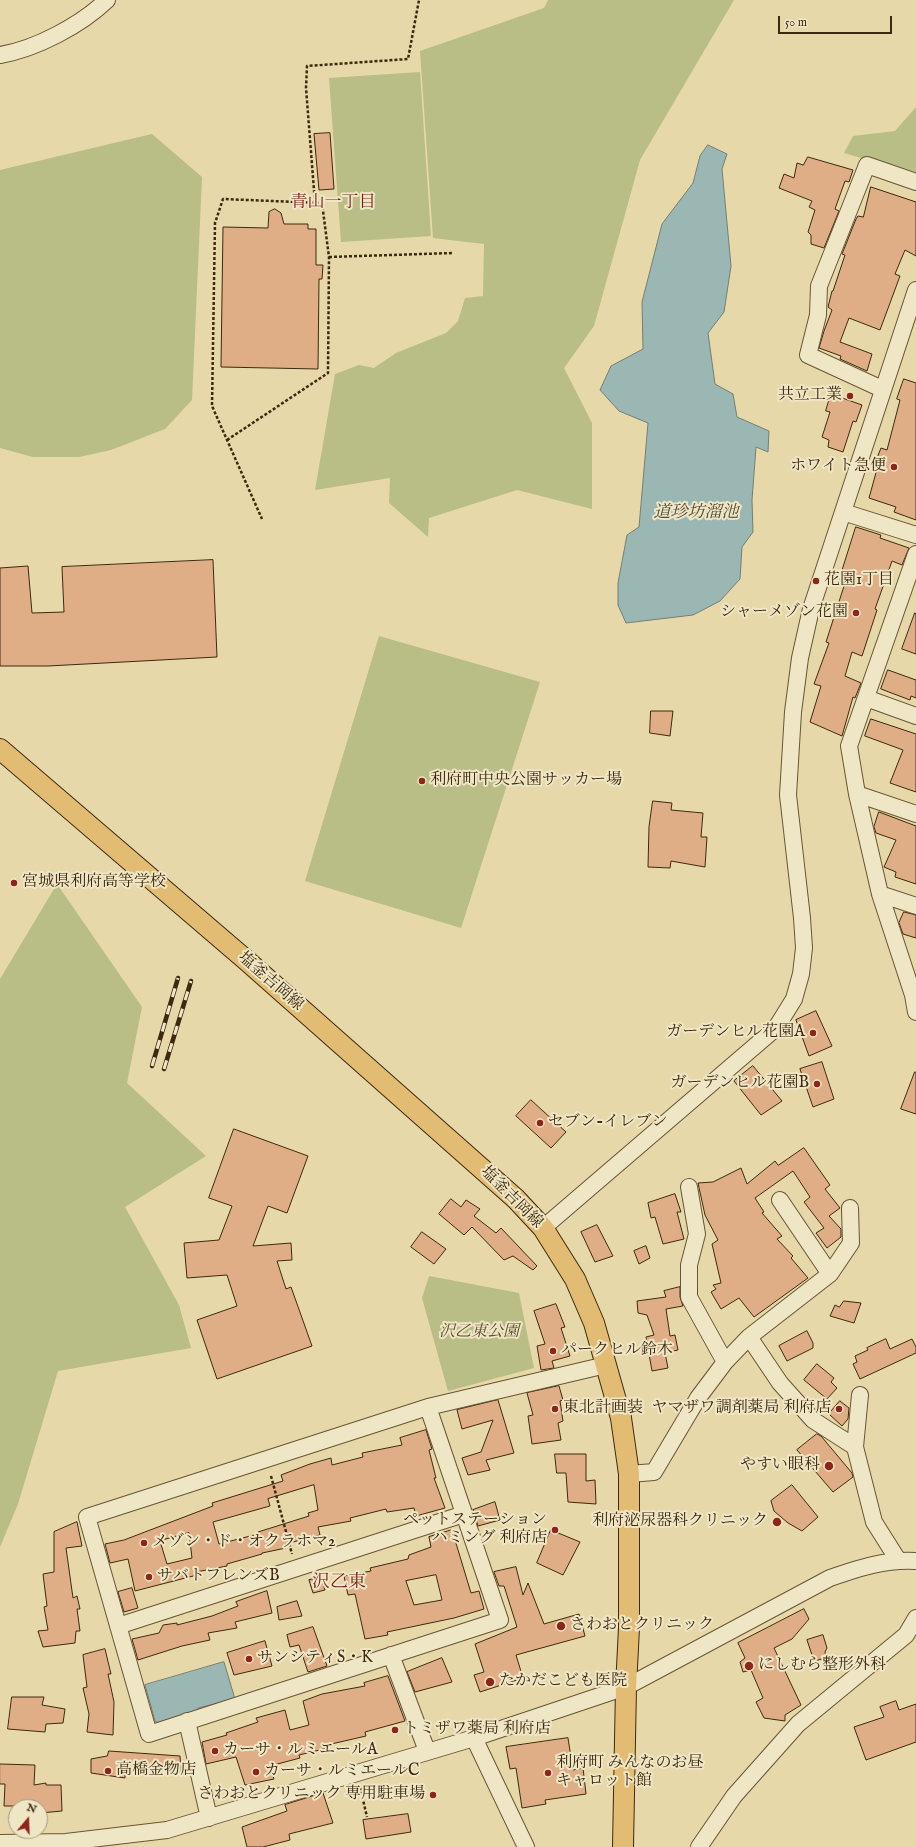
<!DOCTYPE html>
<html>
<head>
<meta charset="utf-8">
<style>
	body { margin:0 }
	#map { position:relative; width:916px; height:1847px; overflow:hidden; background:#e6d8a8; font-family:"IM FELL English",serif }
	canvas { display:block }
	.north { position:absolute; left:8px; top:1799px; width:40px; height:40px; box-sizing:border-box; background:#efe6c6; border:1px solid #a89a7c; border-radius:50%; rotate:19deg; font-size:11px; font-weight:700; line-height:16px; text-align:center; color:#3e290e }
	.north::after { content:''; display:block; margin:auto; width:14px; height:18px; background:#8f2418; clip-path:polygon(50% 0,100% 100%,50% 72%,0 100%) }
	.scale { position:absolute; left:778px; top:16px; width:114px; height:18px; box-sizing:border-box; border:2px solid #3e290e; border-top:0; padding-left:5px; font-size:12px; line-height:14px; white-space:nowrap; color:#3e290e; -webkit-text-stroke:3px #efe6c6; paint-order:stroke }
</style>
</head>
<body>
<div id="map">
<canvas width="916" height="1847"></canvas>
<div class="north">N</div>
<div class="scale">50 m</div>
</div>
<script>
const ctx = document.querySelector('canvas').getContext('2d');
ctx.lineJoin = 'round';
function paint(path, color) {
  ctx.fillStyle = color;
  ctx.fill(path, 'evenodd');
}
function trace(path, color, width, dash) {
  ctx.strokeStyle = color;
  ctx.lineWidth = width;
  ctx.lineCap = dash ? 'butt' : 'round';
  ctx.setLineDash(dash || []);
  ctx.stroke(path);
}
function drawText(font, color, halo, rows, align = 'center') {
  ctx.font = font + ' "IM FELL English","Noto Serif JP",serif';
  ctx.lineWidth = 4;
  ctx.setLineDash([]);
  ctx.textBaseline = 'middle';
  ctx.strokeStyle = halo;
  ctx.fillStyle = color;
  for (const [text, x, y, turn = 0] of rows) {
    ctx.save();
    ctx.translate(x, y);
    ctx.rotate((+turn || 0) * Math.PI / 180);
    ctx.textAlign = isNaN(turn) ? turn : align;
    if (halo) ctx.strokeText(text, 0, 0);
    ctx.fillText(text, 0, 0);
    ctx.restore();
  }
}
paint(new Path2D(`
	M548 0H734L640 160 594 326 564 368 592 423V509L517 490 429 518 428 537 389 503 390 478 315 490 335 374 359 365 374 368 396 353 446 333 458 321 465 298 483 296 484 244 433 238 420 51 544 8Z
	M420 72 431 236 341 242 329 78Z
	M916 107V174L844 153 853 136 895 131Z
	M152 134 202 177 192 400 165 429 111 450 79 457H33L0 448V170Z
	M379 636 540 682 461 928 305 881Z
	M57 884 142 1007 127 1083 206 1156 125 1207 179 1305 191 1348 58 1371 18 1504 0 1547V979Z
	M429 1276 519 1293 534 1368 448 1391 422 1298Z`), '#b8be85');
const water = new Path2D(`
	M708 145 727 154 722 169 731 266 724 312 708 333 715 384 733 394 737 417 769 431 768 452 756 447 752 500 753 532 742 547 740 579 720 601 693 615 626 623 618 605V583L627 535 639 527 648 423 619 411 600 390 611 366 643 349 642 302 662 224 693 183 700 156Z
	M224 1662 235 1699 198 1708V1713L162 1726 155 1721 145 1685Z`);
paint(water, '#9ab7b3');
trace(water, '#757e71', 1);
const building = new Path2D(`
	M330 133 334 189 319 190 314 134Z
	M808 157 853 170 849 182 845 181 835 209 839 211 824 248 811 244V235L808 232 815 210 809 207 812 201 779 188 784 174 794 178 797 163 803 165Z
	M871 187 916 202V256L905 250 895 274 900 276 880 330 849 318 840 342 872 354 867 371 840 359 841 356 819 348 824 331 832 310 828 307 832 291H833L845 255 842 254 856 219 858 216 863 217Z
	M275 209 281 213 284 224H308V229H316V265H323L322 279H319L318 369 221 367 223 227 268 228 269 212Z
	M904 379 916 383V520L894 512 896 507 869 498 877 469 873 468 881 448 887 450 900 400 897 399Z
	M831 394 862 405 856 422 853 421 843 452 828 447 829 440 822 437 830 412 826 411Z
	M856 527 881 535 880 538 909 548 902 565 892 561 875 609 877 610 862 656 852 652 845 676 861 683 855 698 853 697 842 736 810 722 821 686 814 684 829 643 826 642 845 583 839 581Z
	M213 560 217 657 48 666H0V568L28 566 32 613 64 612 62 567Z
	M915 613 916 614V654L902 649Z
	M888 670 916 680V698L911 696 910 700 881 689Z
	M651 711H673L670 736 650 733Z
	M871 719 916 734V792L890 783 903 750 865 736Z
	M653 801 672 803 671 810 703 813 701 837H707L705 867 671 861 670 868 648 867 649 827Z
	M879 812 916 826V884L895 877 896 872 884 867 896 840 876 833 874 827Z
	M904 912 916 915V938L903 934 899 923Z
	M816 1011 832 1046 809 1056 796 1020Z
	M822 1062 834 1099 813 1107 800 1069Z
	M753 1066 782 1101 761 1115 734 1081Z
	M915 1072H916V1114L901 1109Z
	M531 1100 566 1132 551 1148 516 1116Z
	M234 1129 308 1156 287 1213 268 1206 253 1246 291 1243 292 1260 277 1261 286 1289 291 1287 312 1346 217 1379 197 1320 237 1306 227 1275 187 1278 184 1243 219 1240 232 1206 209 1198Z
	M804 1148 830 1185 825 1189 840 1208 829 1216 841 1229V1237L827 1248 816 1233 824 1228 804 1202 810 1197 793 1171 755 1198 764 1212 762 1213 782 1236 777 1239 793 1256 791 1258 808 1278 754 1317 739 1298 721 1309 711 1292 716 1289 713 1285 721 1283 712 1244 718 1240 705 1215 698 1183 713 1182 741 1168 747 1184 775 1161 778 1165Z
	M675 1194 681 1212H677L684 1239 663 1244 655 1217 651 1218 648 1203Z
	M451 1199 461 1207 466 1200 480 1209 474 1216 496 1233 501 1228 537 1266 533 1270 513 1256 504 1260 472 1227 464 1235 439 1214Z
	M597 1225 613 1256 595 1262 581 1232Z
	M422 1232 446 1249 434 1264 411 1247Z
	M646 1246 650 1258 639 1264 634 1251Z
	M680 1287V1297L683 1306 666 1309 670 1336 675 1335 678 1350 665 1353 668 1368 652 1371 646 1337 654 1335 647 1315 638 1313 637 1301 666 1297 664 1291Z
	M844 1301 861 1303 854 1323 830 1316 835 1305 839 1307Z
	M556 1304 565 1327 561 1328 570 1356 552 1361 554 1368 541 1370 537 1346 545 1344 534 1311Z
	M807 1331 813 1343V1348L787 1361 779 1346Z
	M886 1339 890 1349 912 1339 916 1347V1353L860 1379 853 1364 857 1362 855 1356 868 1350 867 1348Z
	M817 1364 834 1378 831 1382 837 1388 827 1399 804 1380Z
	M559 1386 563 1400 560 1401 563 1421 558 1423 561 1440 532 1444 528 1416 533 1415 527 1393Z
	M498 1400 514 1453 486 1460 490 1470 468 1475 462 1458 481 1452 493 1420 462 1429 457 1410Z
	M840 1401 849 1408 848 1419 842 1426 829 1414Z
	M426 1430 432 1449 429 1450 436 1478H434L445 1508 416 1516 414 1508 387 1512 386 1509 350 1518 351 1521 318 1527 320 1535 285 1544 286 1548 262 1553V1554L227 1564V1566L196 1572 197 1575 135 1591 128 1559 110 1563 105 1544 124 1540 213 1506 212 1503 283 1481 281 1475 310 1464 331 1458 332 1465 363 1457 362 1453 402 1445 400 1438ZM314 1485 318 1510 308 1513 309 1516 258 1532V1534L219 1544 213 1522 270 1506 268 1499ZM189 1533 192 1558 167 1564 160 1541Z
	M817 1434 821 1436 852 1473 853 1477 833 1492 797 1450Z
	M555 1454H586V1481L595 1480 596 1504 568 1502 566 1473H557Z
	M792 1485 818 1517 802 1531 788 1523 774 1511 771 1501Z
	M495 1502 500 1520 478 1526 473 1510Z
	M77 1522 82 1546 66 1548 73 1598 77 1596 80 1609H77L80 1631H76L75 1643 43 1647 38 1631 48 1630 44 1607 47 1606 43 1574 54 1572V1532Z
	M452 1530 471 1593 479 1591 484 1609 454 1618 387 1632 388 1635 365 1639 355 1594 348 1595 344 1576 371 1571 370 1568 408 1559 409 1555 431 1547 429 1537ZM436 1575 442 1600 414 1605 406 1581Z
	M551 1530 580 1542 563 1575 537 1563Z
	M516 1567 523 1595 528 1583 544 1624 579 1614 585 1636 516 1655 523 1678 480 1692 474 1675 484 1672 475 1644 517 1627 504 1586H499L494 1572Z
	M321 1578 325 1590 313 1593 309 1580Z
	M132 1588 138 1608 124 1612 118 1592Z
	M267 1591 272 1613 235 1622 237 1628 208 1633 210 1640 182 1646 138 1660 132 1639 159 1633 163 1625 177 1623V1625L212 1616 238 1606 236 1602Z
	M297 1601 302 1616 279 1620 277 1607Z
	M804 1609 809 1619 792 1639 774 1648 801 1705 785 1715V1721L764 1718 756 1702 763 1698 751 1670 743 1672 740 1662 745 1658 738 1643Z
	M313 1627 327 1666 308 1672 299 1645 290 1647 287 1635Z
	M823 1635 827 1648 825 1652 826 1658 814 1661 807 1640Z
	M265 1641 272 1666 234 1675 227 1653Z
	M105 1649 111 1674H108L114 1702 113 1735 87 1732 89 1714 83 1688 87 1687 83 1655Z
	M442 1658 452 1682 415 1692 407 1672Z
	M388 1676 405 1721 365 1732 366 1736 327 1745 328 1748 299 1755 300 1758 270 1766 274 1779 245 1785 236 1757 206 1764 202 1742 227 1735 226 1733 258 1722 256 1718 285 1710 290 1730 309 1725 303 1701 322 1694 365 1686 364 1683Z
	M12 1697H44L42 1705 65 1709 63 1723 46 1724 45 1732 8 1729Z
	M896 1701 899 1710 916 1704V1742L866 1760 854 1727 884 1717 880 1707Z
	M568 1738 573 1770 583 1768 586 1794 545 1800 546 1804 522 1808 516 1768 510 1769 506 1747Z
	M109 1751 180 1756 181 1772 125 1767V1778L91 1773V1759L107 1756Z
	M0 1764 35 1765 34 1785 46 1783V1785H61L62 1811 40 1813V1807L38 1806H4L5 1784H0Z
	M323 1793 333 1823 289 1834 290 1840 263 1847H247L242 1827 287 1811 285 1805Z
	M408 1814 411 1832 366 1839 363 1820Z`);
paint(building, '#dfae86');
trace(building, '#3e290e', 1);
const minor = new Path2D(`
	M0 55C36 49 81 25 107 0
	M882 389 808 355 818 315 819 286 867 165 916 182
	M843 512 916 535
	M916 554 849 746 857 794 880 894 913 995 916 1012
	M866 698 916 716
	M857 794 916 814
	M880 894 916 906
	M689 1187 697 1234 689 1265V1297L725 1362
	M780 1200 830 1274
	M543 1228 776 1028 794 999 801 974 804 948 802 918 788 795 793 712 800 658 811 609 916 290
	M749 1337 780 1383 813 1420 855 1447
	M860 1395 855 1447 874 1522 898 1560
	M428 1407 500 1620 149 1734 87 1517 428 1407 606 1365
	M629 1474 654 1472 698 1398 725 1362 749 1337 830 1274 851 1243 850 1208
	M118 1626 464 1514
	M391 1655 427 1751
	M187 1721 209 1818
	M474 1738 526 1847
	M0 1843 66 1842 167 1830 474 1738 626 1687 830 1578C859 1568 886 1559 916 1561
	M699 1847 734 1796 798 1724 906 1635 916 1618`);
const major = new Path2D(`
	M0 749 246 960 516 1199 543 1228 575 1279 594 1323 621 1418 629 1474V1628L626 1687 623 1847`);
trace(minor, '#685534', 18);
trace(major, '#3e290e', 22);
trace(new Path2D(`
	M315 203 306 88 307 66 408 59 419 0
	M329 257 453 253
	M227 440 328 373 329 257 322 203 223 199 215 223 212 406 262 519
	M271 1476 292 1554
	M360 1787 367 1817`), '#3e290e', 2.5, [3, 2]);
trace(minor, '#efe6c6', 16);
trace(major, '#e3bc74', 20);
const rail = new Path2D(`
	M152 1066 178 978
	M164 1069 191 981`);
trace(rail, '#3e290e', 4.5);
trace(rail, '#efe6c6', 3, [9]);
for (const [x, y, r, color] of [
	[850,396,4,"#8f2418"],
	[894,467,4,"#8f2418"],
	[816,581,4,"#8f2418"],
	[856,613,4,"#8f2418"],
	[422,781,4,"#8f2418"],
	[14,883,4,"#8f2418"],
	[813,1033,4,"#8f2418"],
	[817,1084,4,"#8f2418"],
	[540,1123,4,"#8f2418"],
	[553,1351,4,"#8f2418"],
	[555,1409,4,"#8f2418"],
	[839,1409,4,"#8f2418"],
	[829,1466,5,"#8f2418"],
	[777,1522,5,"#8f2418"],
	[555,1530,4,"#8f2418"],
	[144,1543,4,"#8f2418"],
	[149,1577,4,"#8f2418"],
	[561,1626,5,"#8f2418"],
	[249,1659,4,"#8f2418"],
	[749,1666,5,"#8f2418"],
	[490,1682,5,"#8f2418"],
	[395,1730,4,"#8f2418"],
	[215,1751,4,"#8f2418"],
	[108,1771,4,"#8f2418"],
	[256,1772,4,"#8f2418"],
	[548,1773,4,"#8f2418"],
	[433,1795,4,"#8f2418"]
]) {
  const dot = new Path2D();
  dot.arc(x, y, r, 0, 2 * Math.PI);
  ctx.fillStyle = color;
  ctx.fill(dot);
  trace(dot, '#efe6c6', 1.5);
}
drawText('16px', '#3e290e', '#efe6c6', [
	["共立工業",842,396,"right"],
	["ホワイト急便",886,467,"right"],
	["花園1丁目",824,581],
	["シャーメゾン花園",848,613,"right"],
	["利府町中央公園サッカー場",430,781],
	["宮城県利府高等学校",22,883],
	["ガーデンヒル花園A",805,1033,"right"],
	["ガーデンヒル花園B",809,1084,"right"],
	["セブン-イレブン",548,1123],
	["パークヒル鈴木",561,1351],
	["東北計画装",563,1409],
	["ヤマザワ調剤薬局 利府店",831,1409,"right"],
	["やすい眼科",820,1466,"right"],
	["ペットステーション",547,1521,"right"],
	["ハミング 利府店",547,1539,"right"],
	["利府泌尿器科クリニック",768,1522,"right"],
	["メゾン・ド・オクラホマ2",152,1543],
	["サバトフレンズB",157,1577],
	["さわおとクリニック",570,1626],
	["サンシティS・K",257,1659],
	["にしむら整形外科",758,1666],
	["たかだこども医院",499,1682],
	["トミザワ薬局 利府店",403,1730],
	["カーサ・ルミエールA",223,1751],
	["利府町 みんなのお昼",556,1764],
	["キャロット館",556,1782],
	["高橋金物店",116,1771],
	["カーサ・ルミエールC",264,1772],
	["さわおとクリニック 専用駐車場",425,1795,"right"]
], 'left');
drawText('16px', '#3e290e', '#efe6c6', [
	["塩釜吉岡線",270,982,41],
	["塩釜吉岡線",511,1198,45]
]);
drawText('italic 16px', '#5c4e2c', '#efe6c6', [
	["沢乙東公園",479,1333]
]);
drawText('17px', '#7a1f14', '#efe6c6', [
	["青山一丁目",333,204]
]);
drawText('italic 17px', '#554c37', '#efe6c6', [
	["道珍坊溜池",696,514]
]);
drawText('18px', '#7a1f14', '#efe6c6', [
	["沢乙東",339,1583]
]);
</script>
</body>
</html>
